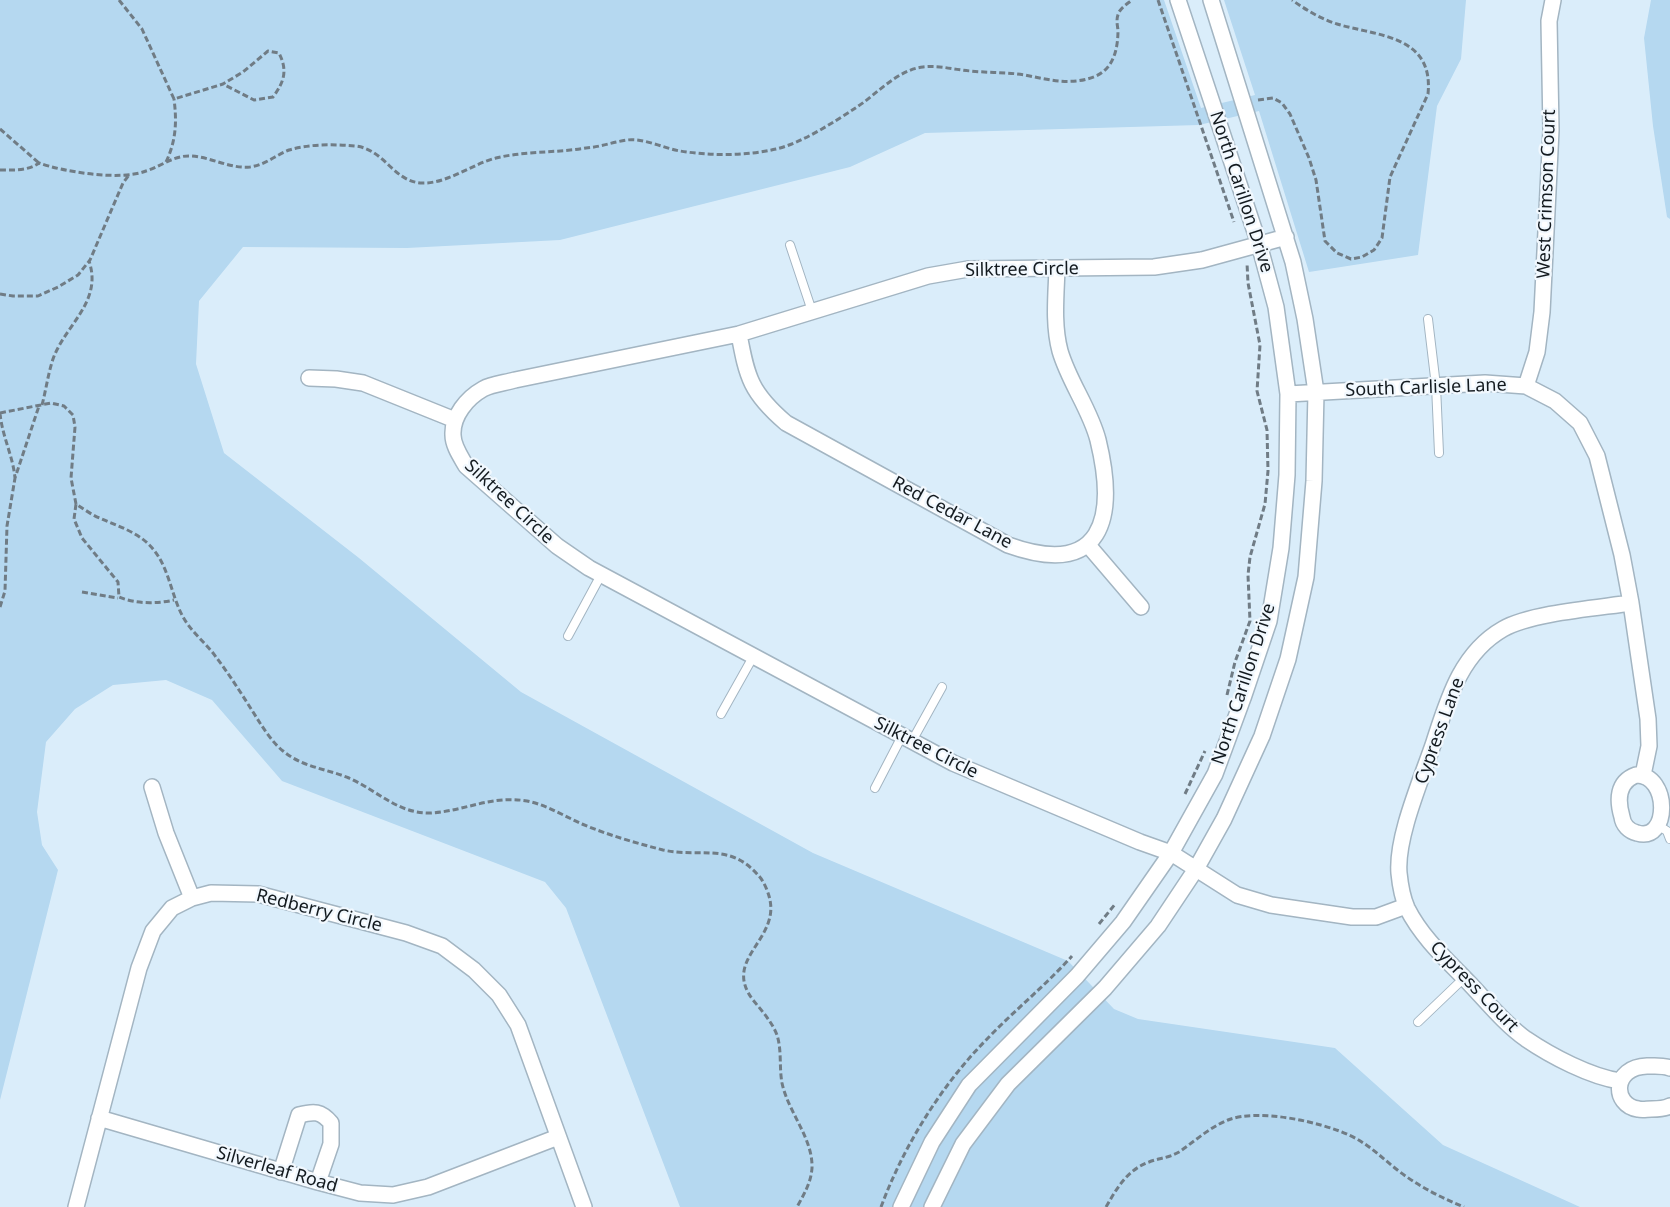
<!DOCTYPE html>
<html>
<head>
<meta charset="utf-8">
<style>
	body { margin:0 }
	canvas { display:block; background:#daedfa }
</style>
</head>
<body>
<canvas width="1670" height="1207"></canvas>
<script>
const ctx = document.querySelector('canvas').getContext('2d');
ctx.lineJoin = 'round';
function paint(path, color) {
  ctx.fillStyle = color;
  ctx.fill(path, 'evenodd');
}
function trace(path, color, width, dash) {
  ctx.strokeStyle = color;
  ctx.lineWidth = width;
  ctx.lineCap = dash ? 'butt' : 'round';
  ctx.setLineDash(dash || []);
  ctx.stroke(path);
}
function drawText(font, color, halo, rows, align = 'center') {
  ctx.font = font + ' "Noto Sans",sans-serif';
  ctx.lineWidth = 4.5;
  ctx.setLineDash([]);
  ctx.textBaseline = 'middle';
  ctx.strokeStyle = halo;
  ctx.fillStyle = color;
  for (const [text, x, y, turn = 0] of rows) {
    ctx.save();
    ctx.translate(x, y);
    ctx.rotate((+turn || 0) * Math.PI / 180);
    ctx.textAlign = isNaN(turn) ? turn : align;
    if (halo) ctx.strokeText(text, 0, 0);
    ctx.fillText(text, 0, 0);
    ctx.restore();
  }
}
paint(new Path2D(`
	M0 0H1164L1201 108 1255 95 1224 0H1466L1461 59 1437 106 1418 255 1309 272 1259 111 1199 125 925 133 850 167 560 240 407 248 243 247 199 301 196 364 224 453 359 558 521 692 813 853 1068 961 1114 1009 1138 1019 1335 1048 1443 1145 1580 1207H680L566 908 545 882 282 781 212 700 166 680 113 685 75 709 46 742 37 812 42 845 58 870 0 1100Z
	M1651 0H1670V219L1667 217 1653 126 1644 38Z`), '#b5d8f0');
const lane = new Path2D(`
	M790 245 812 311
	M1428 319 1436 386 1439 453
	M568 636 601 575
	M721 714 753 657
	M912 741 942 687
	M875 788 902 736
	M1659 826 1667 831 1670 839
	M1418 1022 1464 978`);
const street = new Path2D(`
	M1286 237 1202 260 1154 267 968 269 928 276 739 334 515 380C505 383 492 384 483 389 467 398 452 416 453 435 453 446 461 457 466 466L557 546 589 568 953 763 1140 842 1171 853 1237 895 1271 905 1352 917H1376L1406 906
	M739 334C747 378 751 393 786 423L1008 545C1103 579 1117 518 1098 440 1090 409 1069 382 1060 351 1053 325 1056 296 1057 269
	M309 378 336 379 363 383 455 420
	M1526 386 1537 352 1542 312 1551 130 1549 21 1553 0
	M1288 394 1485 383 1526 386 1555 401 1580 423 1597 456 1622 555 1631 603 1648 719 1649 746 1643 775
	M1088 545 1141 607
	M1636 775C1670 774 1670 843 1637 833 1629 831 1623 825 1622 817 1617 800 1617 782 1636 775Z
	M152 787 166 833 192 898
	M1670 1068C1663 1065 1655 1066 1647 1066 1612 1067 1612 1105 1638 1109 1642 1110 1647 1109 1652 1109 1658 1109 1664 1109 1670 1106
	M1620 1081C1591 1077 1551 1056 1526 1039 1505 1024 1488 1003 1471 985 1448 961 1422 938 1407 908 1403 899 1400 883 1399 873 1396 837 1422 778 1434 742 1448 699 1461 653 1503 629 1531 613 1597 608 1631 603
	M99 1118 318 1182 360 1193 393 1195 428 1187 558 1137
	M281 1172 299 1115C314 1111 321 1111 331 1123V1144L318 1182
	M76 1207 139 968 153 931 172 908 192 898 211 893 258 894 406 933 442 946 474 970 499 995 518 1025 584 1207
	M901 1207 932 1142 969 1085 1077 976 1123 922 1171 853 1215 774 1243 698 1269 621 1281 548 1287 475 1288 394 1276 307 1259 244 1178 0
	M932 1207 963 1144 1008 1084 1105 988 1158 926 1196 869 1224 819 1262 736 1288 659 1306 577 1314 481 1316 392 1305 319 1293 262 1211 0`);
trace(lane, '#a3b5c2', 10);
trace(street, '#a3b5c2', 18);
trace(new Path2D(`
	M119 0 142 29 174 99 223 84 243 72 268 51 279 53C288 71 284 82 273 97L254 100 223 84
	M1158 0 1234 222
	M1258 100 1273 98 1282 103 1290 114 1309 158 1316 180 1325 241 1337 253 1351 259 1362 257 1374 250 1382 238 1390 177 1428 94C1434 35 1377 36 1337 24 1321 19 1306 10 1292 0
	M0 129 39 163
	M166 162C176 141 177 122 174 99
	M0 170C13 170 28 171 39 163 64 172 121 181 146 171 162 166 174 155 191 156 211 157 230 169 250 167 265 165 276 155 289 150 309 144 334 144 355 146 385 149 393 182 422 183 447 184 472 164 496 158 525 151 556 153 586 148 600 147 613 142 627 140 644 138 663 148 680 151 711 156 746 156 776 149 802 143 834 122 857 107 877 94 897 70 923 67 940 65 955 70 971 71 989 73 1007 72 1025 75 1049 80 1072 86 1096 76 1114 68 1118 48 1118 30 1117 23 1116 19 1119 12 1122 7 1127 4 1132 0
	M0 294 13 296H38L58 287 78 275 90 260 123 183 129 175
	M42 405C46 390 48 374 53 359 65 325 103 302 89 261
	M0 413 51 403 64 406 73 415 75 427 71 478 76 504C84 509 93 516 102 519 120 527 140 533 153 549 169 568 171 594 182 615 190 631 206 643 216 657 232 678 246 701 260 723 266 732 274 744 283 751 302 767 327 769 349 778 378 791 398 814 431 813 465 811 491 795 527 801 547 805 564 816 582 824 608 835 636 843 663 850 700 858 729 842 758 875 763 880 767 889 769 896 782 940 721 958 753 1000 762 1011 772 1022 777 1035 782 1051 779 1067 782 1083 788 1112 813 1138 812 1168 811 1183 804 1194 797 1207
	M0 413C2 436 13 456 15 478L39 406
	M76 504 74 519 82 538 118 582 119 597C135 604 157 604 174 600
	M82 592 118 598
	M0 607 5 591 7 526 15 478
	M1227 695 1235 662 1250 621 1248 575 1250 557 1265 504 1268 471 1267 430 1257 391 1260 345 1248 283 1247 263
	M1185 794 1205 751
	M1099 924 1116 903
	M881 1207C904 1145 942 1084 989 1037 1016 1009 1046 985 1072 956
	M1106 1207C1117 1188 1127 1170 1149 1162 1159 1158 1169 1158 1179 1152 1195 1141 1210 1127 1228 1120 1258 1108 1321 1122 1349 1135 1369 1144 1383 1159 1400 1172 1420 1187 1442 1198 1464 1207`), '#707c85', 3, [6, 3]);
trace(lane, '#fff', 8);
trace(street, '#fff', 15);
drawText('18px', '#131a1f', '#f1f8fe', [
	["North Carillon Drive",1241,192,72],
	["West Crimson Court",1547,194,-88],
	["Silktree Circle",1022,270,-1],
	["South Carlisle Lane",1426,388,-2],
	["Silktree Circle",509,502,43],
	["Red Cedar Lane",952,513,28],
	["North Carillon Drive",1244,684,-72],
	["Cypress Lane",1440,731,-70],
	["Silktree Circle",926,748,27],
	["Redberry Circle",319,911,14],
	["Cypress Court",1474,987,46],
	["Silverleaf Road",277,1170,16]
]);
</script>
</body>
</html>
